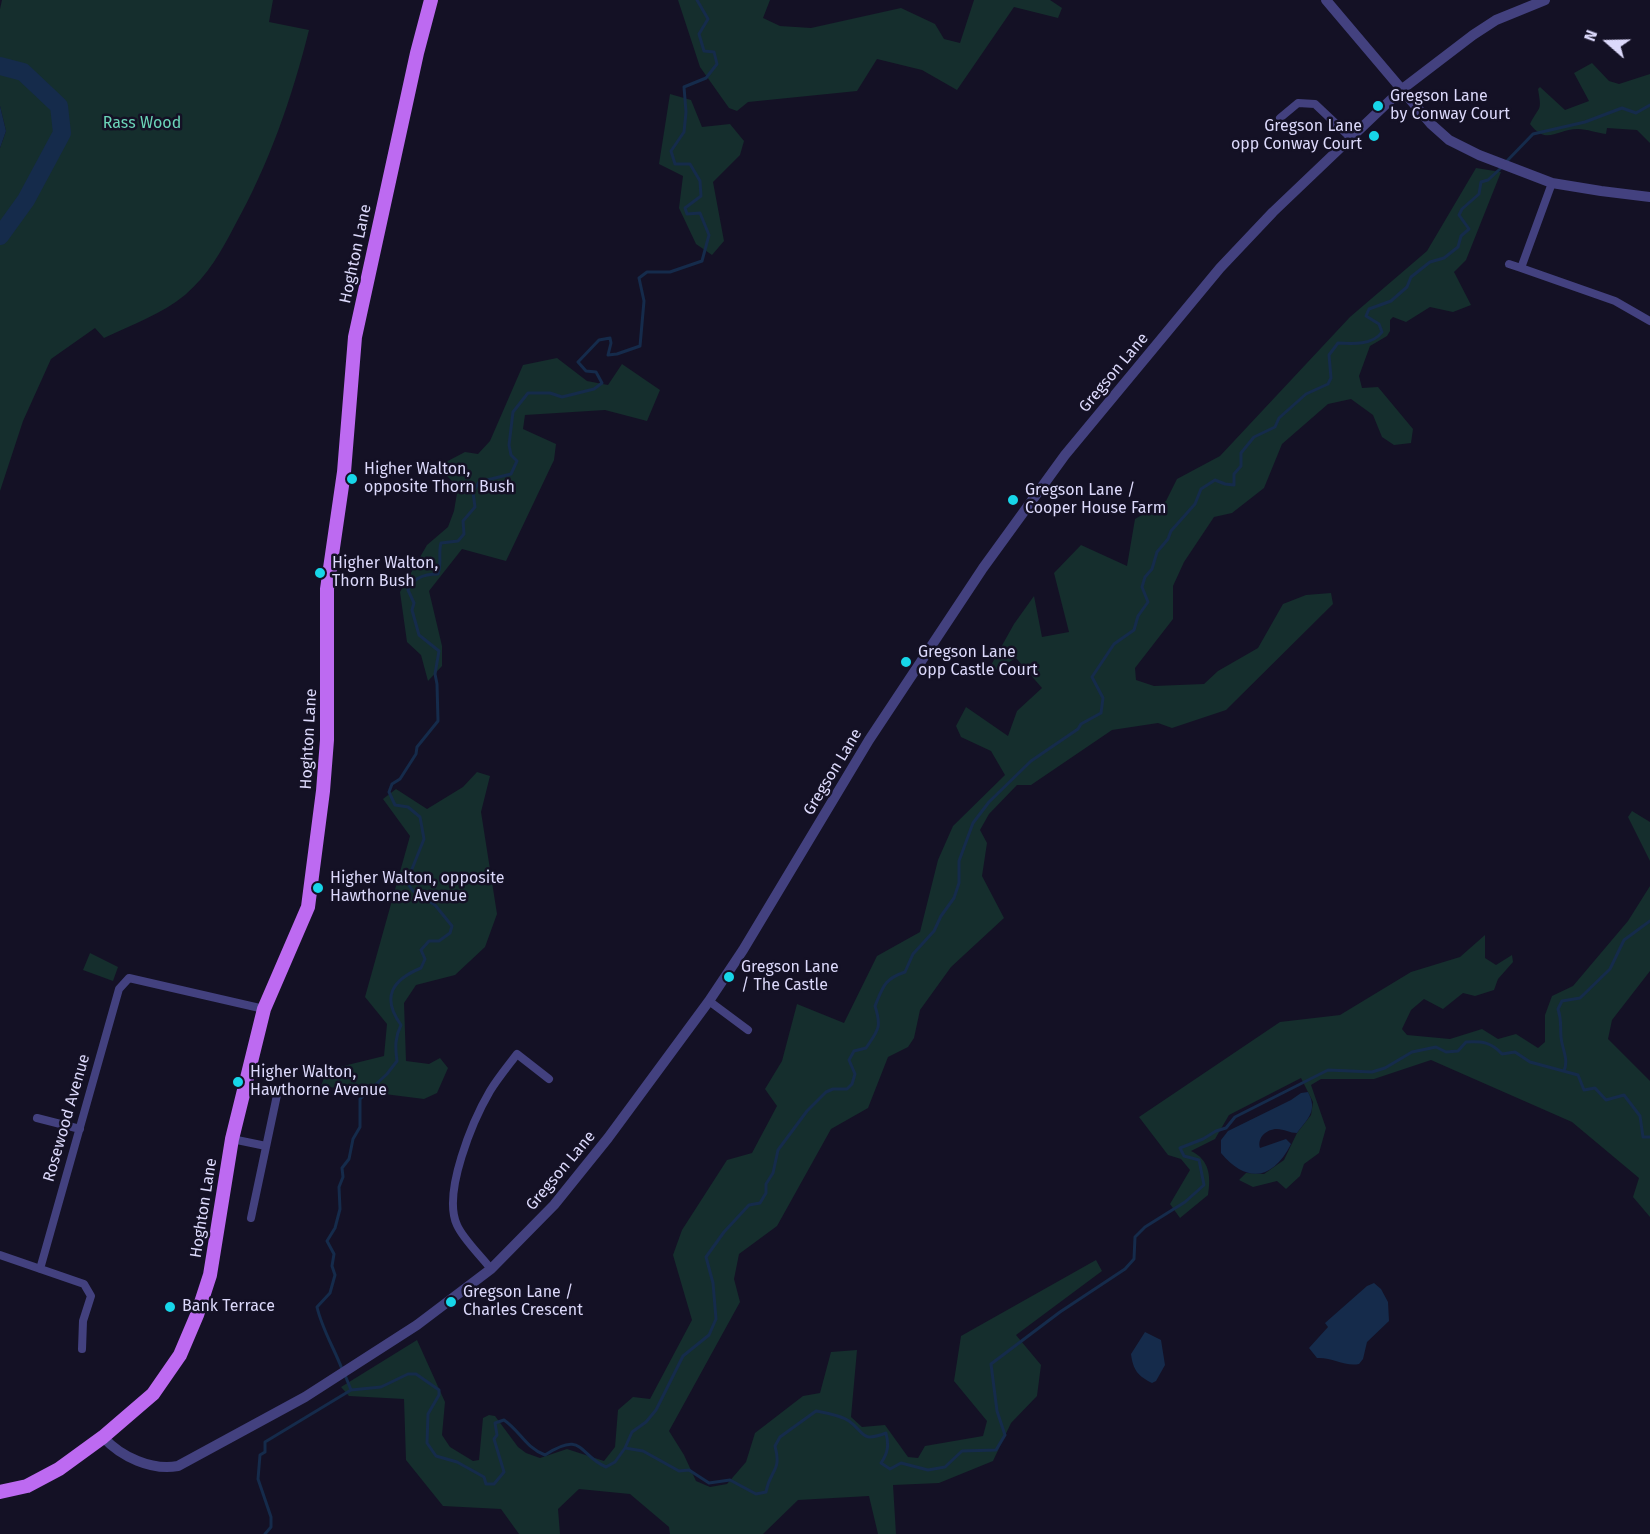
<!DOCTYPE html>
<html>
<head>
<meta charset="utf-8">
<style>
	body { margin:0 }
	#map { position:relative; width:1650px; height:1534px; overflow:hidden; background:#141125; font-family:"Fira Sans",sans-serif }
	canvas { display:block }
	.north { position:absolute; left:1578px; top:12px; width:60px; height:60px; -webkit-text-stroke:4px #141125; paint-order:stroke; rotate:290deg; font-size:16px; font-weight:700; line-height:24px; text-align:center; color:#dcd9fb }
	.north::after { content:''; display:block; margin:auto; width:21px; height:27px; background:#dcd9fb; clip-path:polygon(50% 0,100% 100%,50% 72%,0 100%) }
</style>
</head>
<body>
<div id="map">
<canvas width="1650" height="1534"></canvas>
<div class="north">N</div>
</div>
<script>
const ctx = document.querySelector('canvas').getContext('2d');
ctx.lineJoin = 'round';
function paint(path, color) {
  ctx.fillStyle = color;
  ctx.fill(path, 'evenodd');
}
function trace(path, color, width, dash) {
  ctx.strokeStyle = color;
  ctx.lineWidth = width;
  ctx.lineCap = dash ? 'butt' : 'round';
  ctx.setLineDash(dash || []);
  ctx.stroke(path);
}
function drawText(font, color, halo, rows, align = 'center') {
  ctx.font = font + ' "Fira Sans",sans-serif';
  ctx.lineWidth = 5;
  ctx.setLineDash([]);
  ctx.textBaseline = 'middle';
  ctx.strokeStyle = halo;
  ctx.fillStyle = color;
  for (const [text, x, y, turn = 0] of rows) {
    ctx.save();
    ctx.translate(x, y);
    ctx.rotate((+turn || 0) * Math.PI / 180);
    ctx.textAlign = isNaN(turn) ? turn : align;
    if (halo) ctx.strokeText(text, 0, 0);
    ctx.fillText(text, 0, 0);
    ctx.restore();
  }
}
paint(new Path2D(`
	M2 0H273L269 22 309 30C292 98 269 164 235 225 221 252 208 275 185 295 162 314 131 325 104 338L95 328 51 359 23 421 0 491V242L29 202 65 134 63 104 25 69 0 62V9Z
	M678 0H770L763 18 780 26 811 28 901 8 935 24 944 39 960 43 974 0H1050L1062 8 1058 18 1014 7 957 90 922 70 877 59 857 91 748 102 737 111 729 108 700 67Z
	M1592 63 1609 81 1619 84 1650 74V143L1637 130 1607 128 1606 134C1597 133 1587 129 1578 129 1556 129 1547 146 1530 124 1540 104 1542 113 1538 89L1540 87 1565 110 1589 101 1574 73Z
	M0 70 23 77 52 107 57 132 23 198 0 229V148L6 131 0 106Z
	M670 94 691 100 702 127 730 124 744 141 740 155 713 182 724 241 712 255 696 244 679 208 683 176 659 164Z
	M1476 168 1501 172 1466 260 1454 272 1471 305 1453 312 1430 307 1406 322 1393 317 1390 320V331L1387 336 1370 346 1359 376 1362 388 1378 387 1413 429 1411 443 1394 445 1382 437 1373 415 1351 399 1328 404 1282 444 1264 488 1232 513 1214 517 1184 562 1173 586V619L1135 668 1136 680 1154 686 1204 684 1218 671 1258 648 1283 604 1306 595 1331 593 1333 604 1226 710 1172 728 1158 723 1112 730 1031 785H1017L989 814 980 830 987 843 982 876 1004 918 951 967 920 1010 914 1038 908 1047 888 1057 868 1108 831 1129 777 1226 739 1254 734 1279 740 1302 669 1431 684 1455 696 1481 710 1487 727 1484 746 1462 755 1433 803 1396 820 1393 831 1352 857 1350 851 1417 862 1427 885 1425 908 1457 918 1458 925 1446 983 1436 987 1421 954 1381 961 1336 1096 1260 1102 1271 1016 1335 1041 1365 1037 1396 1011 1423 993 1461 939 1483 893 1485 896 1534H878L869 1496 798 1500 763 1534H670L669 1527 630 1494 579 1489 558 1509 560 1534H519L501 1509 443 1506 406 1460 404 1399 349 1396 341 1387 417 1340 445 1402 442 1435 450 1447 473 1461 479 1460 483 1418 489 1415 495 1416 518 1447 526 1453 540 1458 567 1449 604 1461 615 1447 618 1410 633 1397 650 1399 692 1320 673 1255 682 1230 727 1160 752 1153 777 1106 765 1089 782 1061 797 1004 844 1023 877 956 920 932 938 860 953 826 1005 775 991 751 961 737 956 726 966 707 1008 736 1017 711 1042 688 1016 658 995 670 990 667 1014 624 1034 596 1042 637 1069 632 1054 573 1081 545 1127 566 1135 519 1166 501 1177 479 1220 456 1350 317 1427 251Z
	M557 358 587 381 608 385 622 364 660 390 647 421 605 410 525 415 523 429 556 444 554 460 506 561 462 549 429 591 442 646V666L428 681 421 655 407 642 400 592 427 545 448 527 454 511 458 487 445 474 444 463 465 452 478 454 490 441 523 365Z
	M477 772 490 776 481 812 497 914 485 947 455 975 416 985 404 1003 406 1061 429 1064 440 1058 448 1068 437 1093 424 1099 321 1086 327 1070 384 1056 387 1024 365 997 410 836 383 799 396 789 427 809 463 787Z
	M1632 811 1650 822V861L1628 817Z
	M1650 886V971L1612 1020 1608 1039 1650 1081V1217L1633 1197 1639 1178 1572 1122 1431 1060 1374 1079H1321L1311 1085 1326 1128 1319 1153 1304 1164 1300 1176 1286 1189 1277 1181 1253 1187 1239 1180 1246 1173 1264 1174 1284 1160 1297 1133 1311 1115 1313 1102 1301 1078 1229 1115 1215 1139 1191 1151C1210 1160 1211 1177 1208 1195L1180 1218 1170 1204 1190 1170 1181 1159 1168 1155 1139 1117 1280 1022 1340 1015 1411 972 1460 957 1485 935V958L1496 965 1512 955 1513 962 1498 979 1494 990 1475 996 1463 993 1443 1009 1424 999 1411 1010 1402 1029 1407 1035 1450 1039 1482 1029 1498 1039 1516 1034 1538 1048 1545 1042V1015L1552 996 1573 986 1628 921Z
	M90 953 118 967 113 981 83 970Z`), '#152e2d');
paint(new Path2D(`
	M0 106 6 131 0 148Z
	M1308 1092C1318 1111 1308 1118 1297 1133 1290 1133 1284 1129 1277 1129 1266 1129 1257 1138 1260 1148L1286 1139 1291 1144C1273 1180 1247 1184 1221 1153V1140L1228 1131 1291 1100 1301 1093Z
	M1374 1283 1381 1289 1388 1302 1389 1321 1367 1342 1363 1359 1359 1364C1345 1367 1332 1357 1317 1358L1309 1348 1328 1327 1325 1323 1367 1286Z
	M1145 1332 1161 1340 1165 1365 1156 1381 1152 1383C1138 1376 1133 1370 1131 1354Z`), '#152b4b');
trace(new Path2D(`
	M1505 163 1533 134 1585 122 1622 108 1636 113 1650 105
	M1564 1071C1569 1059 1562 1049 1561 1037 1560 1025 1562 1021 1558 1009L1562 1001 1580 998 1610 969 1624 940 1650 921
	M342 1369C334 1348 322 1329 317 1307L330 1293 335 1275 332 1266 334 1254 327 1241 335 1228 340 1209 339 1187 343 1177 342 1168 349 1159 353 1139 360 1127V1099L387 1074 397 1061C395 1047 395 1037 401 1025 381 997 392 980 421 968L425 959 421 950 429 941H439L450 933 452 926 435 905 413 891 408 884 410 874 424 839 420 817 408 807 395 805 389 792 392 784 400 779 416 754 417 747 438 721 437 684 435 674 439 651 419 635 412 610 414 603 408 590C413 577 426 574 438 574 442 563 438 553 441 543L458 541 464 534 463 521 475 507 473 492 479 482 511 474 517 461 511 455 509 445 513 412 528 393H550L562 397 594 389 602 383 596 372 586 371 578 362 599 340 610 338 611 343 608 355 617 354 640 346 644 301 639 278 647 272H670L702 261 709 235 700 213 687 214 685 208 701 196 700 181 690 164H675L671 151 684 132 686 112 684 87 706 78 717 64 714 52 704 51 699 34 708 19 697 0
	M345 1375 351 1390
	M625 1448 643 1451 679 1471 689 1470 709 1483 730 1480 756 1494 766 1492C770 1469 782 1472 775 1446L780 1437 816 1411C826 1413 840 1415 849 1421 865 1432 860 1443 886 1433 889 1445 888 1453 881 1463L890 1469 901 1463 928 1470 945 1467 962 1451 996 1450 1005 1435 997 1411 991 1364 1060 1312 1125 1269 1134 1259 1135 1237 1145 1227 1185 1202 1204 1185 1199 1160 1184 1156 1180 1148 1203 1139 1216 1131 1226 1128 1235 1117 1328 1070 1372 1072 1385 1068 1412 1052 1436 1047 1446 1052 1458 1051 1466 1042C1482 1041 1491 1042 1502 1054L1515 1052 1530 1062 1578 1075 1584 1090 1595 1088 1606 1100 1624 1095 1640 1116 1643 1137H1650
	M265 1534 271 1527V1517L258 1479 260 1455 265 1452V1442L351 1390 381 1387 408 1374H416L439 1390V1395L428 1414 427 1443 436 1456 457 1462 484 1477 486 1484H494L504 1472 494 1439 497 1435 495 1423 504 1420C520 1431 526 1448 545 1455 584 1430 578 1455 606 1467L615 1462 625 1448 632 1432 646 1422 656 1410 683 1356 709 1335 716 1319 713 1283 706 1257 724 1232 749 1205 760 1203 766 1193V1184L773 1173 778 1150 807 1111 826 1092 833 1089H847L852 1084 855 1074 849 1060 854 1051 866 1048C878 1030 882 1028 875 1006 883 987 884 979 905 972L913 954 934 931 941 916 954 898 959 883V861L973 823 989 802 1031 761 1078 729 1081 724 1101 713 1103 698 1092 677 1114 644 1134 630 1138 616 1148 602 1142 587 1145 577 1152 569 1157 552 1168 539 1171 531 1195 504 1201 489 1215 480 1225 484 1234 485V474L1241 466V453L1254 437 1275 427 1279 418 1306 394 1328 384 1331 378 1329 355 1338 343C1353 344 1373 345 1382 332L1379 324 1366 316 1369 309 1391 301 1407 287 1411 277 1430 262 1444 258 1458 247 1461 236 1469 229 1459 215 1462 209 1479 194 1481 182 1488 180 1501 168`), '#152b4b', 3);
trace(new Path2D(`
	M0 66 23 72 59 106 62 133 26 200 0 236`), '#152b4b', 18);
trace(new Path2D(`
	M1280 118 1298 103 1315 104 1351 138
	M1552 183 1521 268 1615 301 1650 321
	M1509 264 1521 268
	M709 1001 748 1030
	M37 1118 80 1129
	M232 1139 266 1146
	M251 1218 277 1095
	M0 1255 84 1284 91 1296 83 1321 82 1349
	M40 1269 119 989 129 978 264 1009
	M491 1269C481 1256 463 1239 457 1225 442 1193 473 1120 490 1091 498 1078 508 1066 517 1054L549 1079`), '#43417f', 8);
trace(new Path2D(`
	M1326 0 1431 124 1449 140 1479 155 1552 183 1601 191 1650 197
	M103 1437C121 1457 152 1471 178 1466L305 1397 417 1325 491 1269 554 1205 608 1138 709 1001 743 950 869 740 983 568 1065 455 1220 268 1273 212 1401 90 1473 35 1496 20 1545 0`), '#43417f', 10);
trace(new Path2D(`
	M0 1492 27 1486 59 1469 103 1437 153 1394 180 1355 197 1315 210 1275 232 1139 264 1009 308 907 323 791 327 740V589L344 472 355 337 417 53 431 0`), '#bd6af1', 14);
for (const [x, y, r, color] of [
	[1378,106,6,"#17d6e9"],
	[1374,136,6,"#17d6e9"],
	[352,479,6,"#17d6e9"],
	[1013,500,6,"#17d6e9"],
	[320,573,6,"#17d6e9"],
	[906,662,6,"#17d6e9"],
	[318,888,6,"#17d6e9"],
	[729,977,6,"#17d6e9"],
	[238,1082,6,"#17d6e9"],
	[451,1302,6,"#17d6e9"],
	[170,1307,6,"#17d6e9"]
]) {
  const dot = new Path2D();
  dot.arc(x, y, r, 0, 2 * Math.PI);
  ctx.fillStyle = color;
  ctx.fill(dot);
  trace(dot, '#141125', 2);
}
drawText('16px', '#dcd9fb', '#141125', [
	["Gregson Lane",1390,97],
	["by Conway Court",1390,115],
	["Gregson Lane",1362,127,"right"],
	["opp Conway Court",1362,145,"right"],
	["Higher Walton,",364,470],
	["opposite Thorn Bush",364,488],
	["Gregson Lane /",1025,491],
	["Cooper House Farm",1025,509],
	["Higher Walton,",332,564],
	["Thorn Bush",332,582],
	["Gregson Lane",918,653],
	["opp Castle Court",918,671],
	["Higher Walton, opposite",330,879],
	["Hawthorne Avenue",330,897],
	["Gregson Lane",741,968],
	["/ The Castle",741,986],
	["Higher Walton,",250,1073],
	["Hawthorne Avenue",250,1091],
	["Gregson Lane /",463,1293],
	["Charles Crescent",463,1311],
	["Bank Terrace",182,1307]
], 'left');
drawText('16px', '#6bd5b9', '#141125', [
	["Rass Wood",142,124]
]);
drawText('16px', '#dcd9fb', '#141125', [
	["Hoghton Lane",356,254,-78],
	["Gregson Lane",1114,373,-50],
	["Hoghton Lane",309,739,-87],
	["Gregson Lane",833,772,-59],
	["Rosewood Avenue",67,1118,-74],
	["Gregson Lane",561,1171,-50],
	["Hoghton Lane",204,1208,-81]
]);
</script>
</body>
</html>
